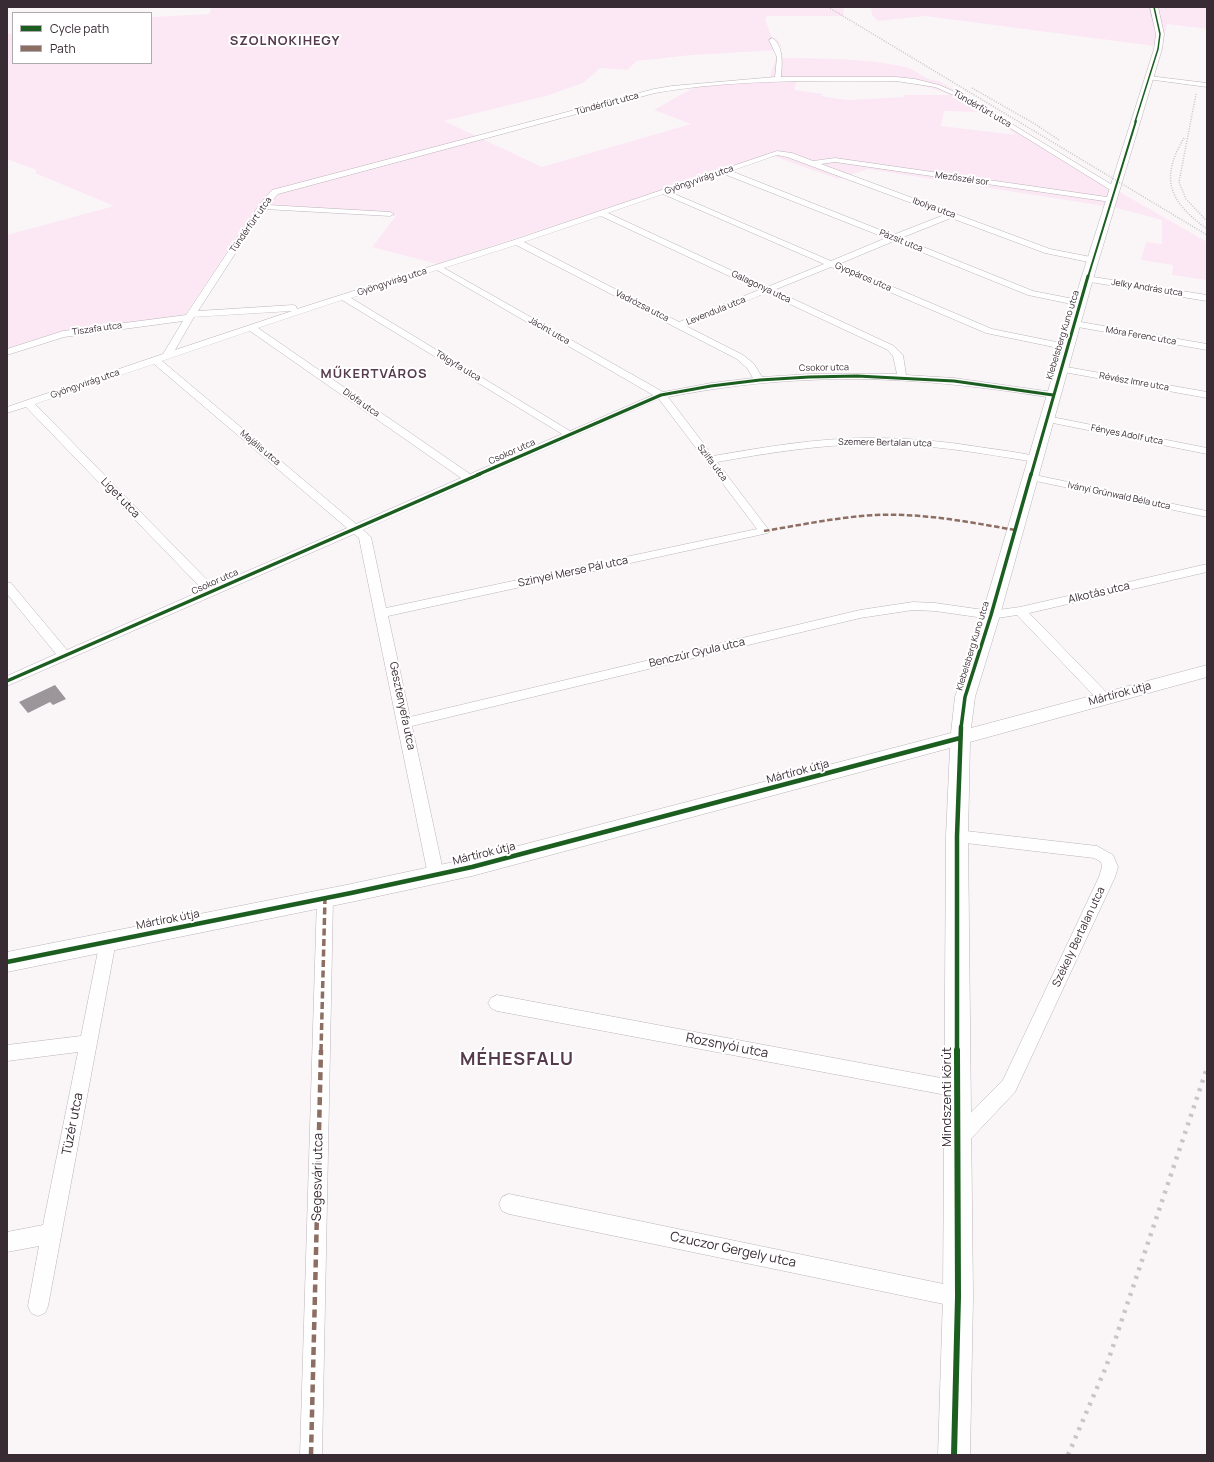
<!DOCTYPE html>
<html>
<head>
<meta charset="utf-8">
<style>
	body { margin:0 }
	#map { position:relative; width:1214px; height:1462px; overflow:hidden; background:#faf6f8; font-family:Manrope,sans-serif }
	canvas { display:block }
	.frame { position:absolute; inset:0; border:8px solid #382b34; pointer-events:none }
	.legend { position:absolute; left:12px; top:12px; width:140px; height:52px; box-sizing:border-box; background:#fff; border:1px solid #afaaae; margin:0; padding:5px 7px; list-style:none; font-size:12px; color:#382b34 }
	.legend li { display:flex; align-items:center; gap:8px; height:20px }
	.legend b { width:20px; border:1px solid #afaaae }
</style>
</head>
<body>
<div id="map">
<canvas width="1214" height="1462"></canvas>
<div class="frame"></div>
<ul class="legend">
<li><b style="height:5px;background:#1b5e20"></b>Cycle path</li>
<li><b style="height:5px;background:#8d6e63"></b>Path</li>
</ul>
</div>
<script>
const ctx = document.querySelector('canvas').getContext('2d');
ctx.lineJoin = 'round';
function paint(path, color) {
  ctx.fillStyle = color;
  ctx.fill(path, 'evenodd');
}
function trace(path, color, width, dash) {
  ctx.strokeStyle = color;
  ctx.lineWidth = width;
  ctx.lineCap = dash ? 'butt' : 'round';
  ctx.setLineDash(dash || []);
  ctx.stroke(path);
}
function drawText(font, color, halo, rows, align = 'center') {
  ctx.font = font + ' Manrope,sans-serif';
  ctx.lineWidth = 4;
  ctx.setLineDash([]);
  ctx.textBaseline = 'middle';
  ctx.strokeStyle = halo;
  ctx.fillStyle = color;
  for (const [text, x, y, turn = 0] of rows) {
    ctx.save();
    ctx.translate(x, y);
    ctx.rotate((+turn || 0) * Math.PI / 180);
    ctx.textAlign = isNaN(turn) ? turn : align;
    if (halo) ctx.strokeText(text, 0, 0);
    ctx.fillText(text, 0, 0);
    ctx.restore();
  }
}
paint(new Path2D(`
	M212 7H844L843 16H767L765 19 772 38H776L782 47H778L780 50 692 55 637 61 627 70 600 68 583 83 546 96 444 121 542 167 691 124 654 110 698 85 766 79 770 76 776 58C817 58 865 58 905 67 918 70 921 79 939 81L1083 167 1125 195 1207 242V280L1172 275 1173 265 1141 260 1146 242 1162 244V220L1117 208 868 169 838 179 770 155 437 264 372 247 396 216 259 204 184 316 49 336 7 349V235L114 206 35 173 37 170 7 159V34H13V63H151V17L209 14ZM796 80C839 81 912 75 950 95H903L904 97 847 100 820 96 824 94 795 90ZM944 111 980 112 1017 135 941 126Z
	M871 7H1207V29L1167 24 1162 47 925 16 878 21 872 15Z`), '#fce8f4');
paint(new Path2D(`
	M55 685 66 699 53 705 50 702 28 713 19 702Z`), '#9c959a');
const street = new Path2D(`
	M772 38C784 45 782 65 781 77H896L915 79 939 85 969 98 1119 189 1115 191H1112L965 100 935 87 896 81C815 81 734 79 655 93L278 194 268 205 390 212 394 214 390 216 264 209 198 311 293 305 296 306 297 309 514 240 777 151 792 153 813 161 835 158 1114 198 1115 200 1111 202 835 162 821 164 1050 249 1096 258 1097 260 1093 263 1045 253 951 218 901 238 1033 291 1084 301 1085 303 1084 305 1081 306 1028 295 894 241 839 264 992 329 1071 345 1073 347 1071 349 1068 350 986 333 831 267 774 290 894 346 903 355 906 375 954 378 1053 392 1058 395 1057 397 1053 398C972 385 891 376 809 380 761 382 714 388 668 397L713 456C765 447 817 438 870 438 906 438 943 441 979 447 999 450 1019 452 1039 457L1040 459 1039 461 1035 462C980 453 924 443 869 444 818 445 767 453 717 462L768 529 770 531 768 533 388 616 410 717 860 610 913 602 935 603 991 611 1020 607 1207 564V572L1029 613 1109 695 1111 698 1109 701 1104 703 1099 701 1017 615 991 619 935 611 913 610 860 618 412 726 444 875 442 879 436 881 430 879 428 875 359 538 354 534 7 686V676L56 654 7 594V582L11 583 67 650 203 590 26 407 7 413V407L163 354 183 321 64 337 7 355V349L63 331 186 315 259 205 272 190 654 89 672 86 775 77 777 57 769 40ZM777 155 787 157 944 215 893 235 731 171ZM724 174 886 238 831 261 670 192ZM663 194 824 264 767 287 608 213ZM601 216 759 290 679 322 524 242ZM516 245 737 359 747 368 753 378 711 383 663 392 444 268ZM437 270 653 395 570 431 351 298ZM766 293 888 350 893 356 897 374H809L762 377 754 364 743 355 686 326ZM342 300 562 434 470 474 258 328ZM292 311 175 350 194 317ZM250 331 461 478 356 524 162 361ZM154 364 347 528 213 586 35 404ZM659 399 757 529 386 608 371 537 363 530Z
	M1149 76 1207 83V87L1147 79V77Z
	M1087 276 1207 295V301L1084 281 1083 279 1084 277Z
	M1075 321 1207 344V350L1072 326 1070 324 1072 322Z
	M1061 366 1207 392V398L1058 371 1056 369 1058 367Z
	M1047 416 1207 448V454L1043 421 1042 419Z
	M1030 474 1207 511V517L1026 479 1025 477Z
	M957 830 1097 846 1113 855 1118 867 1115 877 1015 1092 965 1145 958 1148 951 1145 949 1139 951 1133 1003 1080 1099 877 1102 867 1101 862 1094 858 957 842 952 840 949 836 952 832Z
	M325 892 331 893 333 898 322 1455H300L317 898 319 893Z
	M108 934 114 936 116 941 48 1306 45 1313 38 1316 31 1313 28 1306 39 1246 7 1252V1232L43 1225 78 1052 7 1061V1045L81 1036 100 941 102 936Z
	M497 995 957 1081 963 1083 966 1089 963 1095 957 1097 497 1011 491 1008 488 1003 491 998Z
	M509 1194 958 1287 965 1290 968 1297 965 1304 958 1307 509 1214 502 1211 499 1204 502 1197Z`);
const secondary = new Path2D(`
	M1150 7H1158L1164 34 1162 49 1093 279 1000 615 975 697 971 728 1207 665V677L970 742 968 836 973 1297 970 1455H938L943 1297 946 836 950 748 472 876 351 902 7 972V952L351 884 472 858 951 733 955 697 982 615 1081 279 1154 49 1156 34Z`);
trace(street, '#bbb4b9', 1);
trace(secondary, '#bbb4b9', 1);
paint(street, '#fefefe');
paint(secondary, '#fefefe');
trace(new Path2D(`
	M828 7 1207 235
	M972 88 1035 124 1059 140
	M1196 94 1179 182 1186 199 1207 221
	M1184 138C1159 180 1170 202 1207 229`), '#c7c6c7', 1.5, [1, 1.5]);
trace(new Path2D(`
	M1068 1455 1106 1367 1207 1068`), '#c7c6c7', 4.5, [3, 6]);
trace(new Path2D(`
	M764 531C801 525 838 517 876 515 923 513 969 522 1015 530`), '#8d6e63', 2.5, [5.5, 2.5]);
trace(new Path2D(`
	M321 1051 325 898`), '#8d6e63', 3.5, [7, 3.5]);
trace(new Path2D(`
	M311 1455 321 1050`), '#8d6e63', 4.5, [8, 4.5]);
trace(new Path2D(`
	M1135 122 1158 49 1160 34 1154 7`), '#1b5e20', 1.5);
trace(new Path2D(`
	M1088 277 1136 121`), '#1b5e20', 2);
trace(new Path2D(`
	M477 475 661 395 711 386 760 380 809 377 857 376 954 381 1053 395
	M1031 475 1088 276`), '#1b5e20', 3);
trace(new Path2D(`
	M7 681 480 474
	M961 728 965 697 991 615 1031 474`), '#1b5e20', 3.5);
trace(new Path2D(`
	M7 962 351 893 472 867 960 738
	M957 1051V836L961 727`), '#1b5e20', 4.5);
trace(new Path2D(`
	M954 1455 958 1297 957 1050`), '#1b5e20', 6);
drawText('9px', '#382b34', '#fff', [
	["Tündérfürt utca",607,104,-15],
	["Tündérfürt utca",982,109,30],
	["Mezőszél sor",962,179,8],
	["Gyöngyvirág utca",699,180,-19],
	["Ibolya utca",934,208,20],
	["Tündérfürt utca",251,225,-55],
	["Pázsit utca",901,241,22],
	["Gyopáros utca",863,277,23],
	["Gyöngyvirág utca",392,282,-18],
	["Galagonya utca",761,287,25],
	["Jelky András utca",1147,288,9],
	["Vadrózsa utca",642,306,27],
	["Levendula utca",716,311,-22],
	["Tiszafa utca",97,329,-8],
	["Jácint utca",549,331,30],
	["Klebelsberg Kuno utca",1063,335,-73],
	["Móra Ferenc utca",1141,336,10],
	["Tölgyfa utca",458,366,31],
	["Csokor utca",824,368,-1],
	["Révész Imre utca",1134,382,10],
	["Gyöngyvirág utca",85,384,-19],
	["Diófa utca",361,403,35],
	["Fényes Adolf utca",1127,435,11],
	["Szemere Bertalan utca",885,443,1],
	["Majális utca",260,448,40],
	["Csokor utca",512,452,-24],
	["Szilfa utca",712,463,53],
	["Iványi Grünwald Béla utca",1119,496,12],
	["Csokor utca",215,582,-24],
	["Klebelsberg Kuno utca",973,646,-73]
]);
drawText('11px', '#382b34', '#fff', [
	["Liget utca",120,498,46],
	["Szinyei Merse Pál utca",573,572,-12],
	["Alkotás utca",1099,593,-13],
	["Benczúr Gyula utca",697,653,-13],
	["Mártírok útja",1120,694,-15],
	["Gesztenyefa utca",402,706,78],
	["Mártírok útja",798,772,-15],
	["Mártírok útja",484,854,-14],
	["Mártírok útja",168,920,-11],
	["Székely Bertalan utca",1079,937,-65]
]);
ctx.letterSpacing = '1px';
drawText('bold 13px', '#563a4d', '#fff', [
	["SZOLNOKIHEGY",285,41],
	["MŰKERTVÁROS",374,374]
]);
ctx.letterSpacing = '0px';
drawText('13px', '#382b34', '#fff', [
	["Rozsnyói utca",727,1046,11],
	["Mindszenti körút",947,1097,-90],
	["Tüzér utca",73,1124,-79],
	["Segesvári utca",318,1177,-89],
	["Czuczor Gergely utca",733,1250,12]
]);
ctx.letterSpacing = '1px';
drawText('bold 18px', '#563a4d', '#fff', [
	["MÉHESFALU",517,1060]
]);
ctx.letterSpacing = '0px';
</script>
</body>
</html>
